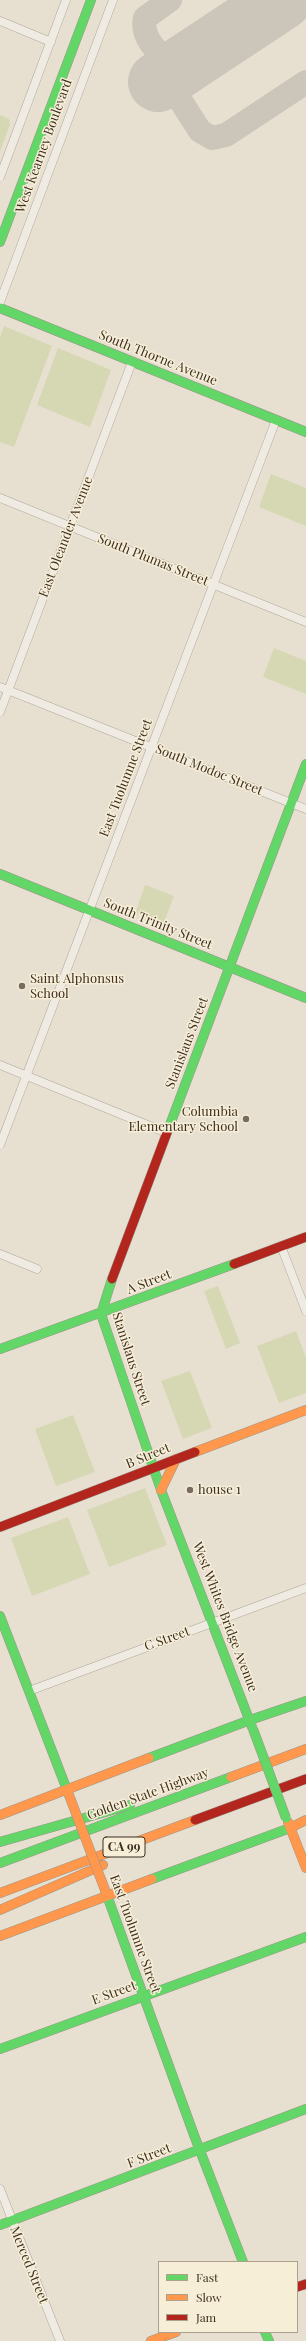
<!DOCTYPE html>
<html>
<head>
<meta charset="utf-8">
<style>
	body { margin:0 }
	#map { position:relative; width:306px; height:2341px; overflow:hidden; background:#e7e0d1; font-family:"Playfair Display",serif }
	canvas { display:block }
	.legend { position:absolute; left:158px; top:2261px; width:140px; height:72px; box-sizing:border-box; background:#f7eed8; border:1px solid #ada18e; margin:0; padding:5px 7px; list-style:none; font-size:12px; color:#3d2e20 }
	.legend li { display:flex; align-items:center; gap:8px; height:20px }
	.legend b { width:20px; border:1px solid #ada18e }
</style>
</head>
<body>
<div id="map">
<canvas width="306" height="2341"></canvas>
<ul class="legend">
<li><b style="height:5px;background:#63d668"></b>Fast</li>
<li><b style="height:5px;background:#ff974d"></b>Slow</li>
<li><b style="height:5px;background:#b3261e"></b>Jam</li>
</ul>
</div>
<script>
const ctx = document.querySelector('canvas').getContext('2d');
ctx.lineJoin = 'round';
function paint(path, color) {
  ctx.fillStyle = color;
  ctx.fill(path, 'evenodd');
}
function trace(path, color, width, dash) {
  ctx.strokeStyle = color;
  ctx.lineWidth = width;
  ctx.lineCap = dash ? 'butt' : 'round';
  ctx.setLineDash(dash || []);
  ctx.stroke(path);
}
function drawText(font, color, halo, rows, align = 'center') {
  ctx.font = font + ' "Playfair Display",serif';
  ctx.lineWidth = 3;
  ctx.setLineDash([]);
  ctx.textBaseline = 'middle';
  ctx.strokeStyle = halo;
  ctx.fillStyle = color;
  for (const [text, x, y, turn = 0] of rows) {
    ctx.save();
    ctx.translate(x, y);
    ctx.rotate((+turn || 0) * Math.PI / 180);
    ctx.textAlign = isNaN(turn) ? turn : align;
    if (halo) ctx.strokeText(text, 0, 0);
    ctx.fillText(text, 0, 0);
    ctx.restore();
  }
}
paint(new Path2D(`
	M0 115 9 119 10 124 0 152Z
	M4 326 52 346 14 447 0 442V337Z
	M58 348 111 370 90 427 37 405Z
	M271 474 306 488V526L259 507Z
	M274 648 306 661V694L263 677Z
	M145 885 174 896 163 925 135 914Z
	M218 1286 240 1343 226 1349 204 1291Z
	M296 1331 306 1358V1393L279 1403 257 1346Z
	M190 1371 212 1428 183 1439 161 1381Z
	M73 1415 95 1472 56 1486 35 1429Z
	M145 1488 167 1545 109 1567 87 1510Z
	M68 1517 90 1574 32 1596 11 1538Z`), '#d6d7b3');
trace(new Path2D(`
	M170 0 145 18C141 35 157 58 175 60 181 61 187 59 193 58
	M193 58 175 74 173 83 175 92 200 131 212 138 226 135 306 82`), '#cbc5ba', 24);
trace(new Path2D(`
	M158 82 282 0`), '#cbc5ba', 60);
const street = new Path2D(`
	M0 21 51 42
	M0 177 66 0
	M0 302 113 0
	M0 498 306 622
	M0 687 306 809
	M0 712 132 362
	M0 1065 167 1133
	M0 1145 276 420
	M281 1246 306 1311
	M0 1254 37 1269
	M29 1691 306 1588
	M0 2189 60 2341`);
const fast = new Path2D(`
	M0 242 91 0
	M0 308 306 432
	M0 874 306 998
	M168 1130 306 764
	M112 1279 101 1314 161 1490 252 1727
	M0 1349 234 1264
	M0 1616 69 1795
	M250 1720 306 1701
	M149 1758 250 1720
	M0 1842 130 1805
	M0 1863 231 1777
	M152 1879 290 1828
	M105 1890 194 2135 243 2262
	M0 2049 306 1937
	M0 2225 306 2109
	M265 2332 269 2341`);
const slow = new Path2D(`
	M195 1452 306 1410
	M161 1490 176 1459
	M231 1777 306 1749
	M0 1815 149 1758
	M288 1822 306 1868
	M290 1828 306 1820
	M0 1893 195 1820
	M0 1910 103 1865
	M0 1936 152 1879
	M151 2341 176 2332`);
const jam = new Path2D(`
	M234 1264 306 1237
	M112 1279 168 1130
	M0 1527 195 1452
	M195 1820 306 1779
	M297 2287 306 2284`);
trace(street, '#ada599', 9);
trace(fast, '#9c958a', 10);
trace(slow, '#9c958a', 10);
trace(jam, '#9c958a', 10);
trace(street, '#efebe3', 8);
trace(fast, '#63d668', 9);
trace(slow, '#ff974d', 9);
trace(jam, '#b3261e', 9);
const fastBridge = new Path2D(`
	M253 1729 286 1818`);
const slowBridge = new Path2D(`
	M69 1795 105 1890`);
trace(fastBridge, '#9c958a', 10, []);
trace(slowBridge, '#9c958a', 10, []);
trace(fastBridge, '#63d668', 9);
trace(slowBridge, '#ff974d', 9);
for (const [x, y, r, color] of [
	[22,986,4,"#786c5e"],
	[246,1119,4,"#786c5e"],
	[190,1490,4,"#786c5e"]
]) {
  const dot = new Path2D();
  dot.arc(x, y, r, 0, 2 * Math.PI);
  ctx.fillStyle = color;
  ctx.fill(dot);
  trace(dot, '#f7eed8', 1.5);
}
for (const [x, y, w] of [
	[124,1847,42]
]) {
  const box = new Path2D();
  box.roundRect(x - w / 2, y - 10, w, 20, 3);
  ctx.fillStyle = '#f7eed8';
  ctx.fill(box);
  trace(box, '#3d2e20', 1);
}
drawText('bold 12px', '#3d2e20', null, [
	["CA 99",124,1847]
]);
drawText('13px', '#3d2e20', '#f7eed8', [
	["West Kearney Boulevard",44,146,-70],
	["South Thorne Avenue",158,358,22],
	["East Oleander Avenue",66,537,-69],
	["South Plumas Street",153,560,22],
	["South Modoc Street",209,770,22],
	["East Tuolumne Street",126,778,-69],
	["South Trinity Street",158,924,22],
	["Stanislaus Street",187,1043,-69],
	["A Street",149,1282,-21],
	["Stanislaus Street",131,1359,72],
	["B Street",148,1456,-22],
	["West Whites Bridge Avenue",225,1617,69],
	["C Street",167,1639,-20],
	["Golden State Highway",148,1794,-20],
	["East Tuolumne Street",135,1934,70],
	["E Street",114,1993,-20],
	["F Street",149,2156,-21],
	["Merced Street",29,2265,68]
]);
drawText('13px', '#3d2e20', '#f7eed8', [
	["Saint Alphonsus",30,979],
	["School",30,994],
	["Columbia",238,1112,"right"],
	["Elementary School",238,1127,"right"],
	["house 1",198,1490]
], 'left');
</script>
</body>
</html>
